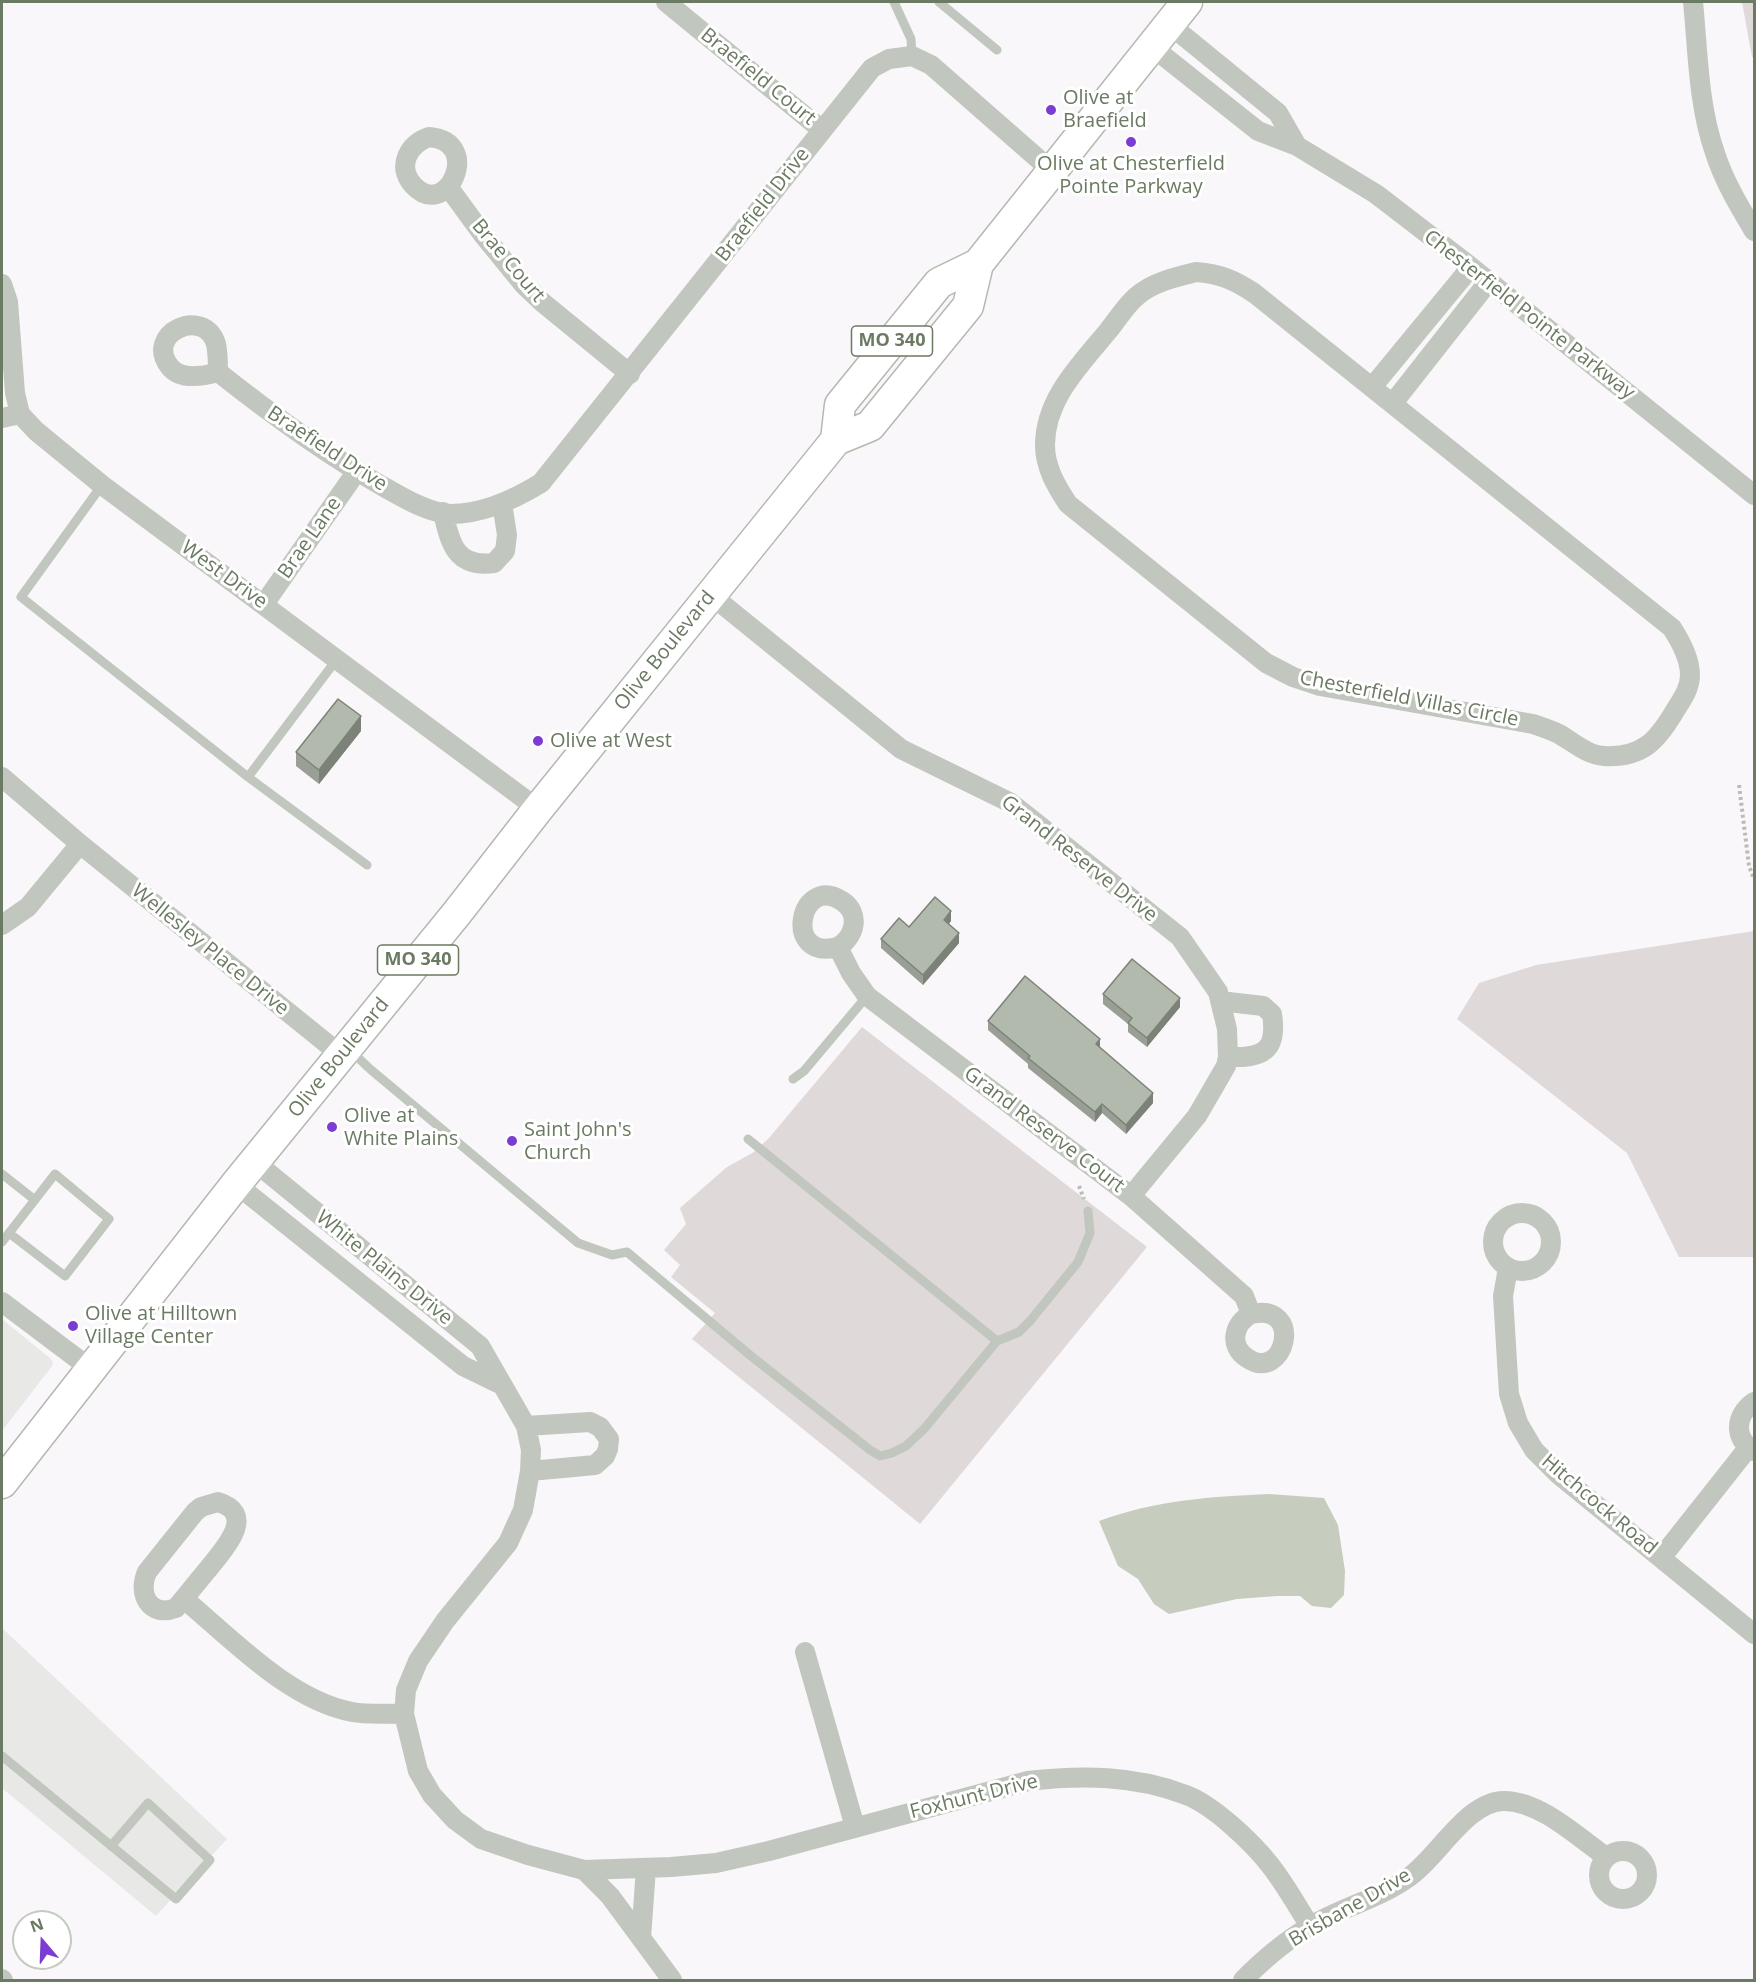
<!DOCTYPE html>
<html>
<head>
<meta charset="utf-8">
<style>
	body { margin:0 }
	#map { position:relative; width:1756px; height:1982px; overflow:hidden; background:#f9f7f9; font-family:"Open Sans",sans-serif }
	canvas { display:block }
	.frame { position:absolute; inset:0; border:3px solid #6b7a62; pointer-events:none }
	.north { position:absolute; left:12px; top:1910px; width:60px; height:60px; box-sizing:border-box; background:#fff; border:2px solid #c4cac0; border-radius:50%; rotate:341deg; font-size:16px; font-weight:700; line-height:24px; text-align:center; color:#6b7a62 }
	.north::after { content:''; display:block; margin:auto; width:21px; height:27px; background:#7c3cd4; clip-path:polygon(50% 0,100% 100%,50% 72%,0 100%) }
</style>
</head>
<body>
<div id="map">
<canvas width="1756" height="1982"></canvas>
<div class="frame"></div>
<div class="north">N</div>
</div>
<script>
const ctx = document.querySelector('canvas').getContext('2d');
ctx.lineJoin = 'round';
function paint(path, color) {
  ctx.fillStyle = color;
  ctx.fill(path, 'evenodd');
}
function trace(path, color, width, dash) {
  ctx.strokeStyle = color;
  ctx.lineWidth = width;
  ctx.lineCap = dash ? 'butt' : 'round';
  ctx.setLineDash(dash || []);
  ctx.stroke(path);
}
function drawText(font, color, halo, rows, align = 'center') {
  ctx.font = font + ' "Open Sans",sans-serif';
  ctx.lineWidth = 6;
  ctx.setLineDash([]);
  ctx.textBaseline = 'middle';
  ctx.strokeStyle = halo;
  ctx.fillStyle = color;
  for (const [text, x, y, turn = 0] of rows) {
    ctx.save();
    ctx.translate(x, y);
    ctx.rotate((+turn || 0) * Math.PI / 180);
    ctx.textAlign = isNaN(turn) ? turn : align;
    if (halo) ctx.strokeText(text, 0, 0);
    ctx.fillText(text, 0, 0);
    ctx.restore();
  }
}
paint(new Path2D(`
	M2 1319 51 1359 53 1363 52 1366 2 1431Z
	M2 1628 227 1839 156 1916 2 1788Z`), '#e8e8e7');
paint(new Path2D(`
	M1742 2H1754V57H1752Z
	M1754 931V1257H1679L1627 1153 1457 1019 1479 983 1536 965Z
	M862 1027 1147 1247 920 1524 692 1339 715 1313 671 1277 680 1265 664 1250 686 1224 680 1208 727 1167 754 1152 769 1138Z`), '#e0d9da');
paint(new Path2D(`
	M1269 1494 1324 1498 1338 1525 1345 1571 1344 1595 1331 1608 1312 1606 1300 1596H1277L1237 1599 1169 1614 1154 1604 1138 1579 1118 1566 1099 1521C1157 1500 1208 1497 1269 1494Z`), '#c6ccbe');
const primary = new Path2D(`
	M836 440 840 405 939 283 978 264 1187 2
	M2 1483 236 1184 457 913 538 809 836 440 870 426 968 306 978 264`);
trace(primary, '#b4b9b0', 33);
trace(new Path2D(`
	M1739 785 1749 866 1754 879
	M1079 1186 1084 1199`), '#b9bdb7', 4, [3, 3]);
trace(new Path2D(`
	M894 2 911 39 912 56
	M939 2 997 50
	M102 485 21 597 248 777 367 865
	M248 777 337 659
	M351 1051 370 1069 578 1243 612 1255 627 1252 751 1356 870 1450 880 1456 892 1453 906 1446 924 1429 997 1341 1019 1332 1030 1321 1078 1262 1090 1233 1088 1211
	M793 1079 804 1071 867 996
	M748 1139 997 1341
	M2 1174 35 1200
	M2 1242C19 1220 37 1197 55 1174L109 1219 65 1276 9 1233
	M2 1756 176 1899 210 1860 148 1803 111 1846`), '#c1c6be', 9);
trace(new Path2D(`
	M666 2 822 130
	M1693 2C1698 51 1698 105 1715 153 1724 181 1739 206 1754 231
	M1169 24 1278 113 1297 146
	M1151 46 1258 131 1297 146 1376 194 1471 267 1754 495
	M429 137C484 141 447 222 413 185 396 166 409 144 429 137Z
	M449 188 484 236 524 285 542 302 630 374
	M1196 272C1221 274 1234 280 1254 293L1672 628C1681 642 1690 659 1690 675 1690 688 1683 698 1676 709 1658 740 1643 758 1604 756 1587 755 1573 742 1559 734 1551 730 1542 727 1533 724L1320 686 1293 677 1266 663 1068 504C1056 486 1045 467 1045 445 1045 399 1080 365 1108 331 1117 320 1126 305 1137 296 1153 282 1176 277 1196 272Z
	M2 284 8 302 15 393 20 414 36 431 102 485 538 809
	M218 372C204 376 181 381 170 367 143 334 204 305 216 344 218 353 218 363 218 372 271 414 325 454 384 487 404 498 428 513 451 514 483 514 515 499 541 483L872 68 889 59 912 56 931 65 1052 171
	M1373 386 1471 267
	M1393 403 1489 281
	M2 418 20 414
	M443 512C450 544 456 568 494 563L505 551 507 535 502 503
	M711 595 901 749 1011 803 1180 937 1218 992 1227 1029 1228 1057 1226 1066 1197 1116 1131 1196
	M264 604 357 471
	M2 777 80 844 341 1055
	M2 925 28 907 80 844
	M838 947C782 962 799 873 842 901 861 913 855 937 838 947L851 973 867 996 1131 1196 1244 1296 1251 1314C1305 1302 1285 1384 1247 1358 1228 1346 1234 1323 1251 1314
	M1220 1001 1263 1006 1272 1014C1278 1052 1262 1058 1228 1057
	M255 1162 480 1346 526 1426 531 1450 530 1471 523 1510 508 1543 445 1621 418 1661 406 1690 404 1714 418 1771 432 1795 455 1820 481 1839 528 1855 584 1870 610 1896 672 1980
	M236 1184 463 1366 500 1384
	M1493 1242a29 29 0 1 1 58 0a29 29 0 1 1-58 0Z
	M1508 1268 1503 1296 1509 1394 1518 1423 1534 1450 1558 1474 1754 1634
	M2 1302 91 1369
	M1754 1402C1735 1415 1733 1439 1754 1451
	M526 1426 590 1422 600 1427 609 1439 608 1449 605 1456 595 1465 530 1471
	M218 1502C258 1514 223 1550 209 1568 198 1581 187 1595 176 1608 150 1618 137 1594 147 1572L195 1512 201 1507Z
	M1661 1558 1748 1448
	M184 1599C232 1639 289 1700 352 1712 369 1715 387 1713 404 1714
	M805 1652 855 1827
	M1599 1875a24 24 0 1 1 48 0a24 24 0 1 1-48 0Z
	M584 1870 671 1867 716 1863 769 1851 1028 1781C1081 1775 1135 1775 1186 1795 1213 1805 1252 1842 1270 1865 1285 1884 1297 1906 1310 1926
	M641 1938 646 1868
	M2 1979 3 1980
	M1243 1980C1263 1960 1286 1940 1311 1926 1342 1907 1379 1899 1409 1877 1438 1857 1467 1801 1504 1801 1540 1801 1578 1837 1606 1857`), '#c1c6be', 20);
trace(primary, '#fff', 30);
paint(new Path2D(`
	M361 731 319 784 296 766V752Z
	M951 921 949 924 959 943 923 985 881 948V939L909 927Z
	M1103 994 1180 1007 1147 1047 1128 1032V1024L1103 1004Z
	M988 1021 1100 1047 1153 1103 1126 1134 1102 1113 1095 1122 1028 1068V1064L988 1030Z`), '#999f95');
paint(new Path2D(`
	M361 716V731L319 784V770Z
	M951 911V921L944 929V920Z
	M959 933V943L923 985V975Z
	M1180 998V1007L1147 1047V1038Z
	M1100 1039V1049L1096 1044Z
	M1153 1093V1103L1126 1134V1125Z
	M1102 1104V1113L1095 1122V1112Z`), '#7d8279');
const building = new Path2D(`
	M338 699 361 716 319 770 296 752Z
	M935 897 951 911 944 920 959 933 923 975 881 939 899 918 909 927Z
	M1132 959 1180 998 1147 1038 1128 1023 1132 1018 1103 994Z
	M1025 976 1100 1039 1096 1044 1153 1093 1126 1125 1102 1104 1095 1112 1028 1058 1030 1056 988 1021Z`);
paint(building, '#b2b9ad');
trace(building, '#7d8279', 1.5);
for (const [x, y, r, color] of [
	[1051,110,6,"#7c3cd4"],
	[1131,142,6,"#7c3cd4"],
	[538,741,6,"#7c3cd4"],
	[332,1127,6,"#7c3cd4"],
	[512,1141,6,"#7c3cd4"],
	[73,1326,6,"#7c3cd4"]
]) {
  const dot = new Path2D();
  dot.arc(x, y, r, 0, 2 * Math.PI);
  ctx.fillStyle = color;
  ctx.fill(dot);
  trace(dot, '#fff', 2);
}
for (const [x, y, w] of [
	[892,341,81],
	[418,960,81]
]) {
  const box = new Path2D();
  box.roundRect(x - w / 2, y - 15, w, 30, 4.5);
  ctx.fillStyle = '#fff';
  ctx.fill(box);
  trace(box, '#6b7a62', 1.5);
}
drawText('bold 18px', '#6b7a62', null, [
	["MO 340",892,341],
	["MO 340",418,960]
]);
drawText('20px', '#6b7a62', '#fff', [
	["Braefield Court",758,77,39],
	["Braefield Drive",763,205,-52],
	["Brae Court",508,261,50],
	["Chesterfield Pointe Parkway",1529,315,38],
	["Braefield Drive",327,449,33],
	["Brae Lane",310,538,-55],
	["West Drive",224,575,36],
	["Olive Boulevard",665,651,-51],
	["Chesterfield Villas Circle",1409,699,11],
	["Grand Reserve Drive",1079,859,38],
	["Wellesley Place Drive",210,950,39],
	["Olive Boulevard",339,1058,-51],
	["Grand Reserve Court",1044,1130,37],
	["White Plains Drive",384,1268,39],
	["Hitchcock Road",1599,1505,40],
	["Foxhunt Drive",974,1797,-14],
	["Brisbane Drive",1350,1908,-30]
]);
drawText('20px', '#6b7a62', '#fff', [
	["Olive at",1063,98],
	["Braefield",1063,121],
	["Olive at Chesterfield",1131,164,"center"],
	["Pointe Parkway",1131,187,"center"],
	["Olive at West",550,741],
	["Olive at",344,1116],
	["White Plains",344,1139],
	["Saint John's",524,1130],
	["Church",524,1153],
	["Olive at Hilltown",85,1314],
	["Village Center",85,1337]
], 'left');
</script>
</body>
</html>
